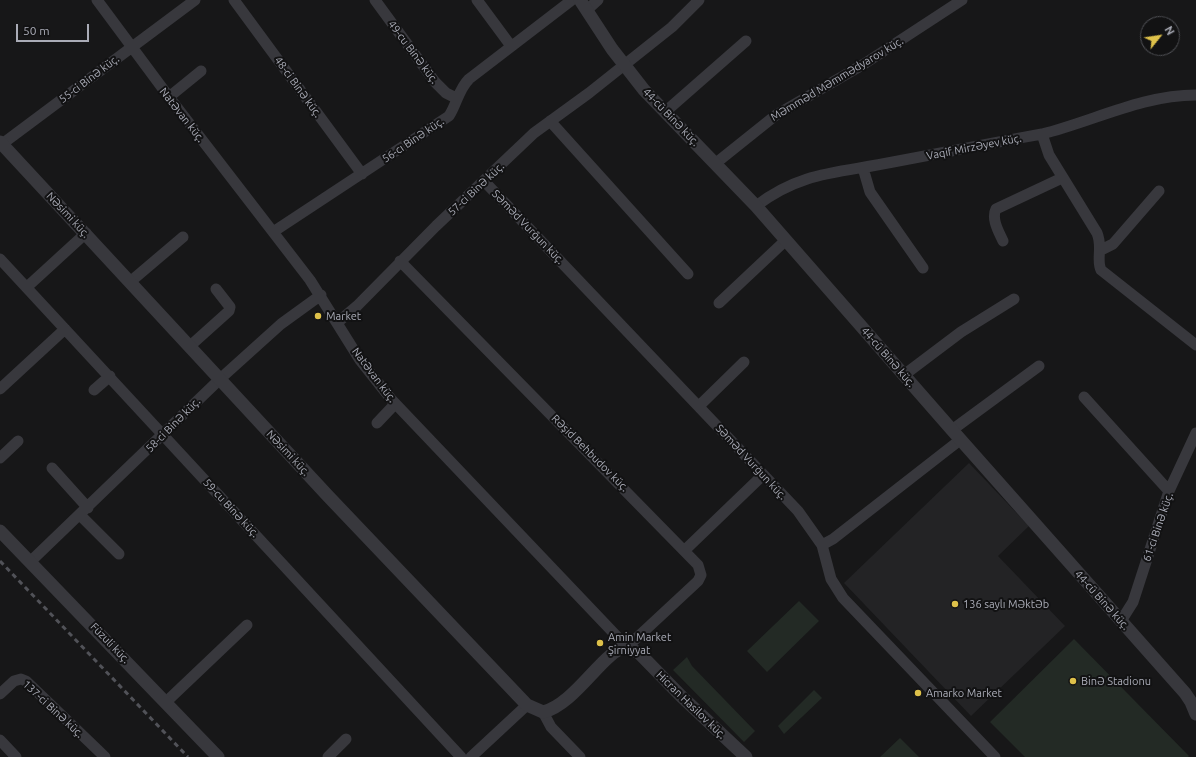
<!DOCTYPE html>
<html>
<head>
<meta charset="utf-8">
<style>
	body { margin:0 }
	#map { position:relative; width:1196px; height:757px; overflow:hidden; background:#171718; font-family:Ubuntu,sans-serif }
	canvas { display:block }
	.north { position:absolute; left:1140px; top:16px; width:40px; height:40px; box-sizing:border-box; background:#121213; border:1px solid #4f5055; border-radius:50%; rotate:60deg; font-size:11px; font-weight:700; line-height:16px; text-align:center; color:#aaacb7 }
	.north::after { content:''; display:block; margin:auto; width:14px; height:18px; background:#dec14a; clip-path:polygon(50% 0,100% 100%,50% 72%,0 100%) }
	.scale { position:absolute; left:16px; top:24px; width:73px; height:18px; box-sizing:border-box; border:2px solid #aaacb7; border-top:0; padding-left:5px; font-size:12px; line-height:14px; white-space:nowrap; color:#aaacb7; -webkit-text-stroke:3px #121213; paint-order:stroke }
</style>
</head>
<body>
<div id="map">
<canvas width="1196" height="757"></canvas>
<div class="north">N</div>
<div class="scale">50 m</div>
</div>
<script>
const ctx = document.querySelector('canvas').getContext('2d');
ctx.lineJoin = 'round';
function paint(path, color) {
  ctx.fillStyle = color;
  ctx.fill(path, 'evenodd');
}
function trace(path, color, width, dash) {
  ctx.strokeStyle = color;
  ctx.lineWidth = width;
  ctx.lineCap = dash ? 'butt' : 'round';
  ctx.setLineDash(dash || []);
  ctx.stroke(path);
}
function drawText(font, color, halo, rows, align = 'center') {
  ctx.font = font + ' Ubuntu,sans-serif';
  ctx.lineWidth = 4;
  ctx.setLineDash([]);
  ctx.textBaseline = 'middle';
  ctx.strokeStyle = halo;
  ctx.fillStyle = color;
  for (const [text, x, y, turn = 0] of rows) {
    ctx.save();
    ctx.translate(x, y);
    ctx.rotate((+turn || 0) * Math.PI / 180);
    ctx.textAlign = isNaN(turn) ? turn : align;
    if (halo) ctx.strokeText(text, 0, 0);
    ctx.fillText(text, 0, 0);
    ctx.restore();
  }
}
paint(new Path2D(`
	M969 463 1029 526 998 556 1065 626 971 716 844 583Z`), '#232325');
paint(new Path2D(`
	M799 601 819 621 767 672 747 651Z
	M1074 639 1189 756 1188 757H1025L990 722Z
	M687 657 692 666 755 731 744 742 673 670Z
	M814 690 822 698 784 734 778 726Z
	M900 738 919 757H880Z`), '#232a25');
trace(new Path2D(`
	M97 0 169 97 310 280 360 360 391 399 627 647 698 581 701 575 698 565 400 261
	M234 0 362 174
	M375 0 435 82 446 93 456 98
	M477 0 511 46
	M587 10 598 0
	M169 97 201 71
	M665 112 746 41
	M550 121 688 274
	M1042 134 1049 155 1097 233C1103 247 1096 260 1101 270L1196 345
	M2 144 195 0
	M716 163 776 115 864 64 962 0
	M863 168 870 192 923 268
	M484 181 798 511 822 545 831 579 843 598 995 757
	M756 206C801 171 840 173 893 162 942 153 992 143 1042 134 1094 121 1142 95 1196 95
	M273 232 449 116C457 104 458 90 469 79L572 0
	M1003 241C999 232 991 219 996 209L1062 178
	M1101 250 1113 244 1159 191
	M0 259 461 757
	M130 282 183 237
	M27 287 86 233
	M719 303 786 240
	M338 322 357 306 436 226 534 133 589 93 672 27 699 0
	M190 346 229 311 230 307 216 289
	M904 375 961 332 1014 299
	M0 389 65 329
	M94 390 110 376
	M1084 397 1169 491
	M699 406 744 362
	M377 423 395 404
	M952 430 1039 366
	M0 458 18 441
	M52 468 88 508
	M80 515 119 554
	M822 545 833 539 960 440
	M685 550 763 475
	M31 561 220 379 281 324 321 295
	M1121 621 1133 602 1169 491 1196 433
	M0 694 14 681 21 679 26 681 105 757
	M166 702 247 625
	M543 712 551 727 580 757
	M0 740 16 757
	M328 757 346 739
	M471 757 527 705`), '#38383d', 11);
trace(new Path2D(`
	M580 0 612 49 644 90 756 206 952 430 1185 693 1191 702 1196 714
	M0 142 328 496 527 705 543 712C576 704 605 648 627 647L639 653 681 696 746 757
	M0 531 218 757`), '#38383d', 13);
trace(new Path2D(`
	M0 561 188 757`), '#515258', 3, [5, 4]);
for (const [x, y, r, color] of [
	[318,316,4,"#dec14a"],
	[955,604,4,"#dec14a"],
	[600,643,4,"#dec14a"],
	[1073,681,4,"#dec14a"],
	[918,693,4,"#dec14a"]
]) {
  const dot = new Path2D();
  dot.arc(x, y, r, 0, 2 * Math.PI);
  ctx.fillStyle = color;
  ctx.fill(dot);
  trace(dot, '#121213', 1.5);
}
drawText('11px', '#aaacb7', '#121213', [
	["49-cu Binə küç.",413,52,53],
	["55-ci Binə küç.",89,79,-37],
	["Məmməd Məmmədyarov küç.",837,79,-31],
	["48-ci Binə küç.",298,87,54],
	["Natəvan küç.",182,115,52],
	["44-cü Binə küç.",671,117,46],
	["56-cı Binə küç.",413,140,-34],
	["Vaqif Mirzəyev küç.",974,147,-11],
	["57-ci Binə küç.",476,189,-43],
	["Nəsimi küç.",68,215,47],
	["Səməd Vurğun küç.",528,227,46],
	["44-cü Binə küç.",888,357,49],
	["Natəvan küç.",374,375,53],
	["58-ci Binə küç.",173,425,-45],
	["Nəsimi küç.",288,453,47],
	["Rəşid Behbudov küç.",590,453,45],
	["Səməd Vurğun küç.",751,462,47],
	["59-cu Binə küç.",231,508,47],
	["61-ci Binə küç.",1158,527,-71],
	["44-cü Binə küç.",1102,600,48],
	["Füzuli küç.",110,643,46],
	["Hicran Hasilov küç.",691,705,44],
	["137-ci Binə küç.",53,709,43]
]);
drawText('11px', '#aaacb7', '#121213', [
	["Market",326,316],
	["136 saylı Məktəb",963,604],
	["Amin Market",608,637],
	["Şirniyyat",608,650],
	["Binə Stadionu",1081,681],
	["Amarko Market",926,693]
], 'left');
</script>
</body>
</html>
